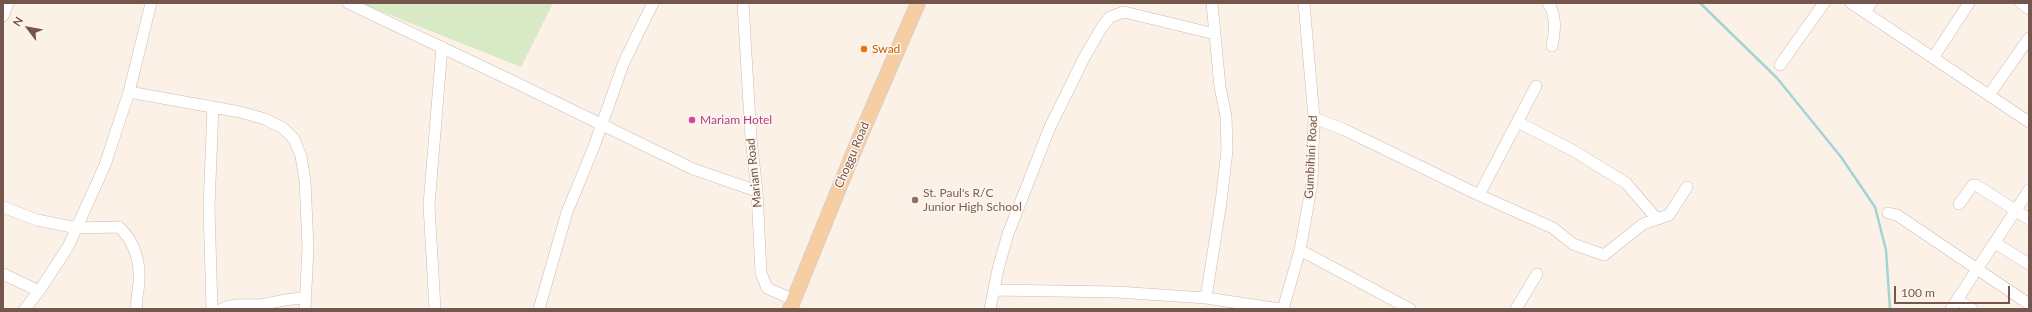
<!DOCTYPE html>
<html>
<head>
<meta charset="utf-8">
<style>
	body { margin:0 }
	#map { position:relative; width:2032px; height:312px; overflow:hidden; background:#fcf1e7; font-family:Lato,sans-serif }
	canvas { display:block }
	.frame { position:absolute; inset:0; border:4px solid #74564c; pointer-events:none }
	.north { position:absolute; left:8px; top:8px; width:40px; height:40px; -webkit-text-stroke:3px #fef5ed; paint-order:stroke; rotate:302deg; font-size:11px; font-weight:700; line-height:16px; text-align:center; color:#74564c }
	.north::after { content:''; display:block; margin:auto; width:14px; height:18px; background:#74564c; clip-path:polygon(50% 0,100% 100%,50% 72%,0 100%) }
	.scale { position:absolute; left:1894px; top:286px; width:116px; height:18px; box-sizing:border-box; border:2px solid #74564c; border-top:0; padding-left:5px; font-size:12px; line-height:14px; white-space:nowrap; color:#74564c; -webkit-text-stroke:3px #fef5ed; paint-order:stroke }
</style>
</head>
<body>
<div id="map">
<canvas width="2032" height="312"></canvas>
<div class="frame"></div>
<div class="north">N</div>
<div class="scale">100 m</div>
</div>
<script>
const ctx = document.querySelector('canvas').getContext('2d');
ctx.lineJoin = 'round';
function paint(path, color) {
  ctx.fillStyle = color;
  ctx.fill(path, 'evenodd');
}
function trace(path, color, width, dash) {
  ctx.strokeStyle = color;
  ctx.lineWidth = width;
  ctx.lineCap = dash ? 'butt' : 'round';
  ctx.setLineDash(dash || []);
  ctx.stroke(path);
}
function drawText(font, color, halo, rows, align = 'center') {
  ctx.font = font + ' Lato,sans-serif';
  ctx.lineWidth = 3;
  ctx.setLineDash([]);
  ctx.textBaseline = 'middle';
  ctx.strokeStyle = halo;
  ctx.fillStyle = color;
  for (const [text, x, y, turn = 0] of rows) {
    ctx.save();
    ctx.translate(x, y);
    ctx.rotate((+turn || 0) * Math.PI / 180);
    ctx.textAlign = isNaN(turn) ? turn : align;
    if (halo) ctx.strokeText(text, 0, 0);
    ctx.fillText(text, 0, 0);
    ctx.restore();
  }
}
paint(new Path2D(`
	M360 3H553L521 67Z`), '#d8e9c6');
trace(new Path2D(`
	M1700 3 1777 78 1841 157 1875 207 1886 250 1890 309`), '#a2d4d6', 2.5);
const minor = new Path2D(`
	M348 3 504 77 693 169 757 191
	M743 3 751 139 757 191 761 273 767 288 794 300
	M1548 3C1557 16 1555 31 1552 46
	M1851 3 2029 122
	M2021 3 2029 9
	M1865 12 1871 3
	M3 16 8 3
	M1933 58 1969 3
	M1780 65 1824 3
	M129 92 240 112 265 119 283 128 294 139 301 156 305 181 308 247 305 309
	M1989 95 2029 38
	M1314 118 1345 130 1479 195 1553 228 1573 244 1604 255 1643 224 1669 215 1687 187
	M1518 122 1572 150 1626 183 1657 219
	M1479 195 1536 86
	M1959 204 1973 185H1976L2029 219
	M3 207 37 220 77 228 119 227C134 241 140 260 139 281 139 290 135 300 137 309
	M1888 213 1897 215 2029 304
	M1995 243 2029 264
	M1300 250 1410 309
	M3 274 39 291
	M994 290 1117 292 1206 298 1280 309
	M1206 298 1221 202 1227 151 1226 116 1220 87 1212 3
	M1958 300 1972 309
	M25 309 39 291 68 247 105 165 129 92 151 3
	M212 309 209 207 213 107
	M222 309C234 303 245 305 258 305 274 303 288 298 305 298
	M435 309 429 205 442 47
	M539 309 567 212 593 149 624 62 653 3
	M990 309 998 269 1008 234 1050 127 1084 58 1102 27 1110 17 1124 12 1215 34
	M1283 309 1300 250 1312 183 1314 118 1304 3
	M1516 309 1537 274
	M1951 309 2029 190`);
const major = new Path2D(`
	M790 309 859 139 918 3`);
trace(minor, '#cfbab0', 12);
trace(major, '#d8d0cd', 16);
trace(minor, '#fff', 11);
trace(major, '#f7cda2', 14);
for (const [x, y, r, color] of [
	[864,49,4,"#e8710a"],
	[692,120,4,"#d1479c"],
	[915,200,4,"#8d6e63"]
]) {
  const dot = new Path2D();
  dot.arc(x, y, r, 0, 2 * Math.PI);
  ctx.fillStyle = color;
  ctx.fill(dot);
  trace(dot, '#fef5ed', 1.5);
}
drawText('12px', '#c56008', '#fef5ed', [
	["Swad",872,49]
], 'left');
drawText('12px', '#b23c85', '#fef5ed', [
	["Mariam Hotel",700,120]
], 'left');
drawText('12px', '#74564c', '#fef5ed', [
	["Choggu Road",852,155,-67],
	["Gumbihini Road",1311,157,-87],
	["Mariam Road",754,173,-96]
]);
drawText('12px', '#785e54', '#fef5ed', [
	["St. Paul's R/C",923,193],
	["Junior High School",923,207]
], 'left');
</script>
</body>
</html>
